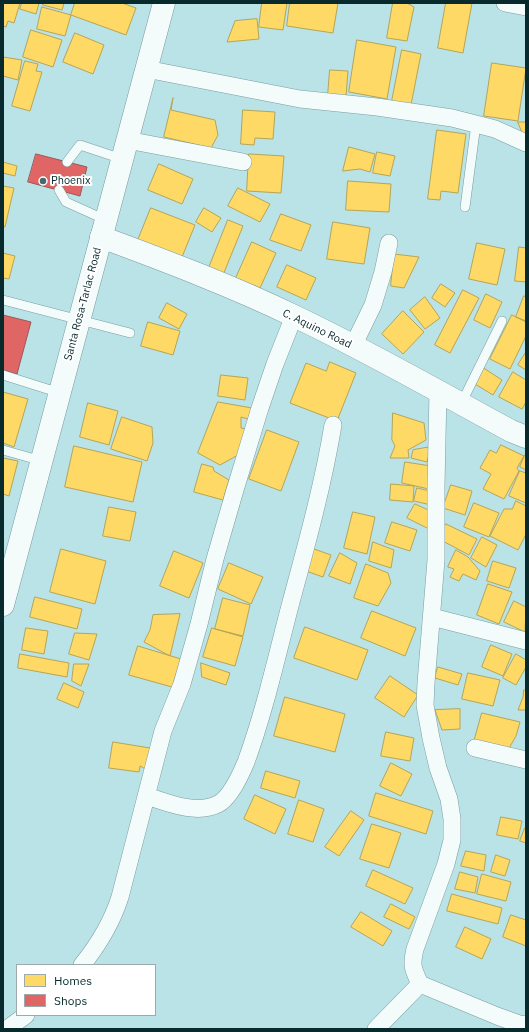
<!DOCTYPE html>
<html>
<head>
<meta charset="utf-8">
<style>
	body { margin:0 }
	#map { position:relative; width:529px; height:1032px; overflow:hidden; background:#b9e3e7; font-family:"IBM Plex Sans",sans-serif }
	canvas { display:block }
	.frame { position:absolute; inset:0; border:4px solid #082a2d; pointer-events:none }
	.legend { position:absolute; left:16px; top:964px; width:140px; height:52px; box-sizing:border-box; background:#fff; border:1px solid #9caaab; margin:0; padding:5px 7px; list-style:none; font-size:12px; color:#082a2d }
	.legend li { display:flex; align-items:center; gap:8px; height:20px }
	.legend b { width:20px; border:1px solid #9caaab }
</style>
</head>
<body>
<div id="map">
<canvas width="529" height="1032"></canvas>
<div class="frame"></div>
<ul class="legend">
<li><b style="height:11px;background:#ffd966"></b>Homes</li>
<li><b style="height:11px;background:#e06666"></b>Shops</li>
</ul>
</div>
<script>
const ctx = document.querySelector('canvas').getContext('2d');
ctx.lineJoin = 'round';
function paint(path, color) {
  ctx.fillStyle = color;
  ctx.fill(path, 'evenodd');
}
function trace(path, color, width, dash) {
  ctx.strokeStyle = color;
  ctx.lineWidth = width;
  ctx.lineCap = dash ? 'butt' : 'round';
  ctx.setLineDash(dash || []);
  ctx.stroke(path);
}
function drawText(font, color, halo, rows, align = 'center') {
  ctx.font = font + ' "IBM Plex Sans",sans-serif';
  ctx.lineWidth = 4;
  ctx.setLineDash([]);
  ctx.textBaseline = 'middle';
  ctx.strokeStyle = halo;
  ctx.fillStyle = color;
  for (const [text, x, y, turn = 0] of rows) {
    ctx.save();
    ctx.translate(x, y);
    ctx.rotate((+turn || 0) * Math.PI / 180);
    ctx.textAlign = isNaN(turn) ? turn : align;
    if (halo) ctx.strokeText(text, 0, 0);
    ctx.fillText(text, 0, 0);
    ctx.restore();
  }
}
const homes = new Path2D(`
	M3 3H20L14 23 8 21 6 27 3 26Z
	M22 3H39L36 14 20 9Z
	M43 3H64L62 10 43 5Z
	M75 3H122L136 8 126 35 71 15Z
	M262 3H287L283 30 259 27Z
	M290 3H338L333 33 287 26Z
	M393 3H407L414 7 407 41 387 38Z
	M446 3H472L463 53 438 48Z
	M42 7 71 15 65 36 37 29Z
	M257 19 259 39 227 42 235 21Z
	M31 30 62 40 53 67 23 57Z
	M75 33 104 45 93 74 63 62Z
	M357 40 396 47 387 99 349 92Z
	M402 50 421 54 410 110 391 106Z
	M3 57 22 60 18 80 3 76Z
	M25 61 38 64 36 71 42 72 30 111 12 106Z
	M492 63 526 68 518 121 484 116Z
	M330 70 348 71 346 96 328 95Z
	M173 98 171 110 215 120 218 135 211 148 164 137Z
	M243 110 275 112 273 139 255 138 254 145 241 144Z
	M518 122H526V134H523Z
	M437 130 466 134 458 193 441 191 440 200 428 199Z
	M349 147 375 154 370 172 360 169 343 171Z
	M377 152 395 156 390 176 373 173Z
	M249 154 284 156 281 193 247 191Z
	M3 162 17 166 15 176 3 173Z
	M159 164 193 179 182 204 148 190Z
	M348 181 391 184 389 212 346 210Z
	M3 186 14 188 5 227 3 226Z
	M238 188 270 204 260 222 228 206Z
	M151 208 195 225 180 262 136 245Z
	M204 208 221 218 212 232 196 222Z
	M281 214 311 225 301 251 270 240Z
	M228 220 243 226 223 275 208 270Z
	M333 222 370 228 364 264 327 259Z
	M252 242 276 253 260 288 236 278Z
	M477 243 505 249 497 285 469 279Z
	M519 247 526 248V282L515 281Z
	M3 253 15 256 9 279 3 278Z
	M394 254 419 257 404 288 391 286Z
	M287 265 316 278 306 300 277 287Z
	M441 284 455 293 445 307 432 298Z
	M463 290 479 298 450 353 435 345Z
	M486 294 502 302 490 328 474 320Z
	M524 296 526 297V321L516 317Z
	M425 297 440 318 425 329 410 310Z
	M167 303 187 314 179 329 159 318Z
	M403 311 424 332 403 354 382 334Z
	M512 315 526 322V336L510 369 490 359Z
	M148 322 180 331 173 355 141 346Z
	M526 352V370L518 365Z
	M330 362 356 373 337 421 290 403 306 363 326 371Z
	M479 365 502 380 493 395 470 381Z
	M513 372 526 380V402L522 409 499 397Z
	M221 375 248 378 245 400 218 396Z
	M3 392 28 399 14 447 3 443Z
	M218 402 252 408 248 419 241 417V428L247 429 238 455 220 465 198 453Z
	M88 403 118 411 109 445 80 437Z
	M393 413 424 423 426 440 408 450 409 458H390L395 446 392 440Z
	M122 417 152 427 153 443 147 461 111 449Z
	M267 430 299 442 281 491 249 479Z
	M501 445 524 456 517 468 519 471 504 499 483 489 491 474 480 468 490 450 496 453Z
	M74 446 142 462 133 502 65 487Z
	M431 447 427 462 411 458 413 450Z
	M525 455H526V470L520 467Z
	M3 458 18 461 9 496 3 494Z
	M405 462 431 466 429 489 402 483Z
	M202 464 213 467 214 471 229 480 223 500 194 492Z
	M520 471 526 473V503L509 496Z
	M391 484 414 486 413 502 390 500Z
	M451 485 472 491 465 515 443 508Z
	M417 488 434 492 431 505 414 501Z
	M516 501 526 506V534L518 550 490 536 504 509H512Z
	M474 503 499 513 489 537 464 527Z
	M415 504 435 513 429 529 407 518Z
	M109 507 136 512 130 541 103 536Z
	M353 512 375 517 367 554 344 548Z
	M392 522 417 530 410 551 385 543Z
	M446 524 477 539 469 555 439 539Z
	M482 537 497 545 486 567 471 558Z
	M373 542 394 550 391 568 369 561Z
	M61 549 106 561 95 604 50 592Z
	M314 549 331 555 323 577 306 571Z
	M456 550 468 557 480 571 476 580 463 574 459 581 450 577 454 569 448 567Z
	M174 551 203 563 189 598 160 586Z
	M340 553 357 563 350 584 329 576Z
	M493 561 516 568 509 588 487 581Z
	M229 563 263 577 251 604 218 589Z
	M366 564 388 573 391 583 378 606 354 598Z
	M488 584 512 592 499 624 477 615Z
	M35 597 82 609 77 629 30 617Z
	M223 598 250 605 243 636 215 629Z
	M514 601 526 607 525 632 504 622Z
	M372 611 416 628 405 656 361 638Z
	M180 614 170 656 144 642 150 630 153 615Z
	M305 627 368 650 357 680 294 658Z
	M26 628 48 631 44 654 22 650Z
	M212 628 243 637 235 666 203 657Z
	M75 633 97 634 89 660 69 654Z
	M491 645 512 654 503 676 482 667Z
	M138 646 181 659 172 687 129 675Z
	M20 654 69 663 67 677 18 668Z
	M516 654 526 660V667L516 685 503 678Z
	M201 663 230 673 226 685 202 677Z
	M74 664H89L81 686 72 681Z
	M438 667 462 674 458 685 435 678Z
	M468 673 500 680 493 706 462 699Z
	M390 676 418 695 404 717 375 698Z
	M64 683 84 692 78 708 57 699Z
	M524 690H526V710H518L523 697Z
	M285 697 345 714 335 752 274 736Z
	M460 709V729L442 730 435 710Z
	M482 713 520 722 516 736 508 750 474 742Z
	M386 732 414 738 410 761 381 756Z
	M113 742 150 748 147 770 140 766 139 772 109 768Z
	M391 763 412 774 401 796 380 786Z
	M266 771 300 781 295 798 261 788Z
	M376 793 433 811 426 834 369 816Z
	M255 795 286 809 275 834 244 819Z
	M299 800 324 809 313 842 288 834Z
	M351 811 364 820 339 856 325 847Z
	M501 817 522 821 518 839 497 835Z
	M372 824 401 833 389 868 360 859Z
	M525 828H526V843L520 841Z
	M466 851 486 855 484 871 461 866Z
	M496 855 510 860 505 876 491 872Z
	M373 870 413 888 405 904 366 886Z
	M460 872 478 877 475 893 455 889Z
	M482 874 511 882 506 901 477 894Z
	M452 894 502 908 498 924 447 911Z
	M391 904 415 917 409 929 384 917Z
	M361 912 392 931 383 946 351 927Z
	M511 915 526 920V946L503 937Z
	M465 927 491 939 482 959 456 947Z`);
paint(homes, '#ffd966');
trace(homes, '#b5a455', 1);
const shops = new Path2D(`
	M36 154 87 167 80 196 28 182Z
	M3 315 31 322 17 374 3 370Z`);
paint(shops, '#e06666');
trace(shops, '#9f5455', 1);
const lane = new Path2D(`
	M67 162 80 145 122 159
	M59 190 66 202 106 220
	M465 207 476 124
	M3 300 130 333
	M3 375 60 393
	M461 404 502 321
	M3 450 42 461`);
const street = new Path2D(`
	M505 3 526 7
	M146 69 300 99 377 107 452 118 495 129 526 143
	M127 140 243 162
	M353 346 373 305 383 272 389 243
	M432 617 526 641
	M475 748 526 760
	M147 796C168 803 197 815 218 804 230 798 241 774 246 762 265 710 277 655 291 602 307 543 323 485 333 425
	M82 965C99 944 112 922 120 897L163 731 182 684 199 624 215 559 235 490 260 408 275 364 294 316
	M420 984 497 1016 522 1025 526 1024
	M7 1029 26 1015
	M376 1029 420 984C413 969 411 966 415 949L446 864 452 840V819L449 799 438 768 431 738 425 705 426 683 436 560V487L438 391`);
const secondary = new Path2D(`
	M101 237C166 261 232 286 294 316 368 351 439 392 511 431L526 437`);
const highway = new Path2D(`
	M3 605 164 3`);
trace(lane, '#7a9da0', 10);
trace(street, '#7a9da0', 18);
trace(secondary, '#7a9da0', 23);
trace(highway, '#7a9da0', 23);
trace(lane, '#f4fbfb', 9);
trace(street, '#f4fbfb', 17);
trace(secondary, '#f4fbfb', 22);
trace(highway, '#f4fbfb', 22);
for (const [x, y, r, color] of [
	[43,181,4,"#466b6e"]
]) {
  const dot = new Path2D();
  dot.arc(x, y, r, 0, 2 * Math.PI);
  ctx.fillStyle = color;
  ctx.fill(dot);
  trace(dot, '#fff', 1.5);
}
drawText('11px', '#082a2d', '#fff', [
	["Phoenix",51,181]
], 'left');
drawText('11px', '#082a2d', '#fff', [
	["Santa Rosa-Tarlac Road",83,304,-75],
	["C. Aquino Road",317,329,26]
]);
</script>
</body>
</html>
